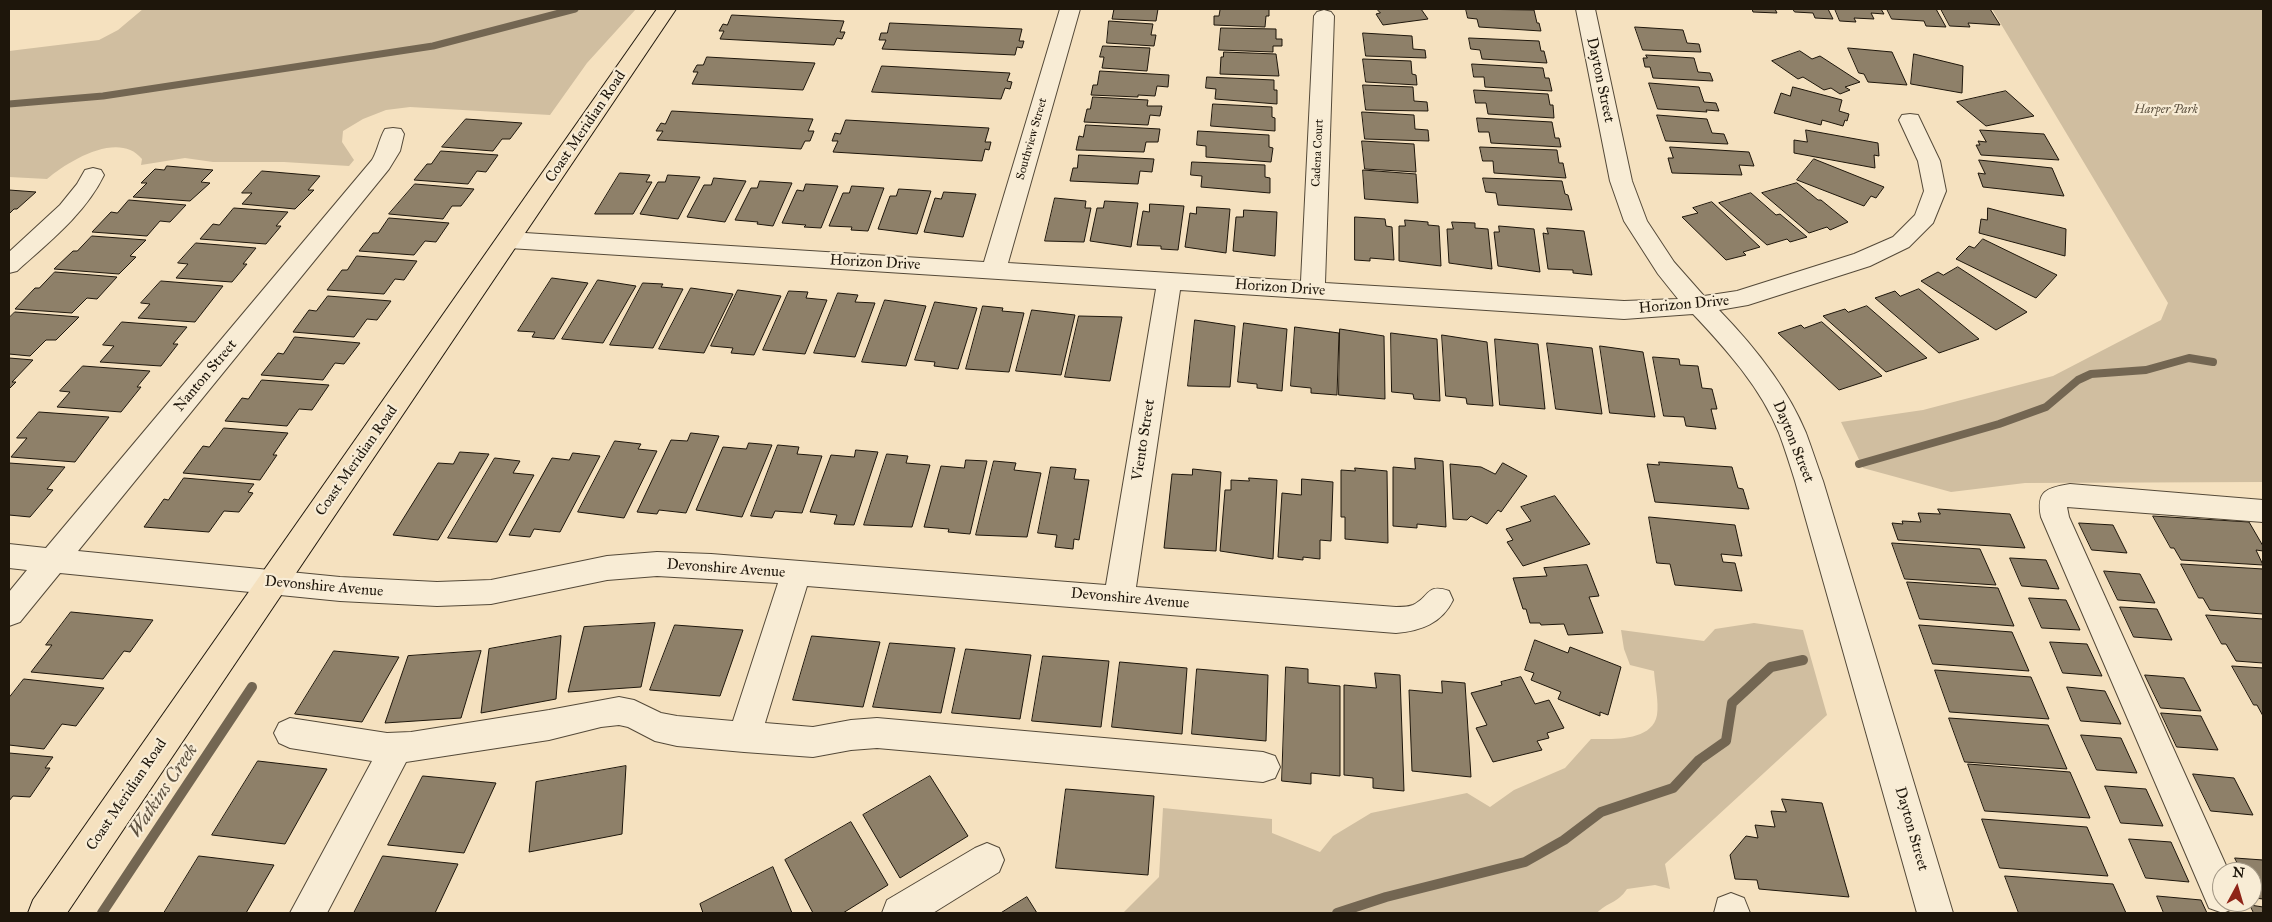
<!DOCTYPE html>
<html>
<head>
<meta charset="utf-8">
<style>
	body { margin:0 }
	#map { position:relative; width:2272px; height:922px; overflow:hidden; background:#f5e1bf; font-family:"IM FELL Great Primer",serif }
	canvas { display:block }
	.frame { position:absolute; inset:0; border:10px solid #1e160b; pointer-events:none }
	.north { position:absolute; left:2212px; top:862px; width:50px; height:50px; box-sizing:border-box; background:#f8ecd5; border:1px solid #a19684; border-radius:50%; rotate:6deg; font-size:14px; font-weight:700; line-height:20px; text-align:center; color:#1e160b }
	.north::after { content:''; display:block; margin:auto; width:18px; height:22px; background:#8f2418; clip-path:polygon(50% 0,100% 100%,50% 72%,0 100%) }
</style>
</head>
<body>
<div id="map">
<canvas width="2272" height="922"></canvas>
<div class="frame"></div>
<div class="north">N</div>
</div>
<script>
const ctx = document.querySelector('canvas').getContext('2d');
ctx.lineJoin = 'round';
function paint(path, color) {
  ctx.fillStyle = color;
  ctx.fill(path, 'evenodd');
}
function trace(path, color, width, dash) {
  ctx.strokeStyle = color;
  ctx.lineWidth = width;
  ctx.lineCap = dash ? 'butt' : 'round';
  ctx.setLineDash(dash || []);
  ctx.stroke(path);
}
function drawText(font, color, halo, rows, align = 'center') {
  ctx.font = font + ' "IM FELL Great Primer",serif';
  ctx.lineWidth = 4.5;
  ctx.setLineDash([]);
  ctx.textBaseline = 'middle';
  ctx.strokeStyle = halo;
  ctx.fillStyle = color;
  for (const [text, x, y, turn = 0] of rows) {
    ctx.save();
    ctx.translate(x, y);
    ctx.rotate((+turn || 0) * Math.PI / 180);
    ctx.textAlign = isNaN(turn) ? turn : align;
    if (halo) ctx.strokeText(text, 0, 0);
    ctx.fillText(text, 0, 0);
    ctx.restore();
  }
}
paint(new Path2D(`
	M143 9H636L587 63 550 115 410 107 386 110 363 119 343 131 342 142 354 160 349 166 284 162H213L185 158 141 165 142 159C119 130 68 161 47 179L9 177V51L99 40 118 30Z
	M1992 9H2263V482L2025 483 1951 492 1863 468 1841 422 1923 410 2053 376 2161 320 2168 303Z
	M1754 623 1803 630 1827 715 1665 864 1670 889 1655 885 1627 889C1617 904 1607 902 1597 913H1123L1159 877 1163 808 1272 819V833L1320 852 1333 836 1371 813 1467 793 1490 807 1514 790 1565 768 1591 739C1611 739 1652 742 1657 715 1659 702 1655 685 1654 671L1630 665 1624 649 1621 630 1704 641 1715 629Z`), '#d0bea0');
trace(new Path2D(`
	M9 104 103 96 433 46 575 9`), '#736652', 7);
trace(new Path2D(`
	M1859 464 1999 424 2046 407 2078 380 2091 374 2146 370 2189 358 2213 362`), '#736652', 8);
trace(new Path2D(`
	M102 913 252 687
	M1337 913 1386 897 1525 862 1564 840 1601 812 1673 788 1699 760 1726 741 1732 703 1771 667 1803 660`), '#736652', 10);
const building = new Path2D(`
	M1111 9H1158L1156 21 1112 19 1114 9Z
	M1217 9H1269V16H1266L1265 27 1214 25V16H1219L1220 10Z
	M1377 9H1421L1428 19 1383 25 1376 14 1380 13Z
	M1466 9 1534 10 1537 23H1539L1541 31 1479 27 1477 19 1468 18Z
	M1740 9H1775L1777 13 1753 12 1752 9Z
	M1793 9H1828L1833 19 1815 18 1813 13 1795 12Z
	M1835 9H1881L1884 14 1871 13 1874 19 1854 18 1856 22 1840 21Z
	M1887 9H1936L1946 27 1926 26 1924 21 1892 19Z
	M1941 9H1990L2000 25 1968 23 1970 27 1950 26Z
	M732 15 844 21 840 32H845L842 39 837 38 834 45 720 39 724 31H719L723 24 727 25Z
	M1109 21 1153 24 1151 35H1156L1154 46 1107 43Z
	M890 23 1022 29 1019 41H1024L1022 48 1017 47 1015 55 882 49 886 40H879L881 33H887Z
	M1635 27 1683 30 1687 43 1699 44 1701 52 1643 50Z
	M1221 28 1276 29V39H1282V46H1273V52L1219 50Z
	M1363 33 1412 36 1413 49 1425 50 1426 58 1366 56Z
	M1469 38 1539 41 1541 51H1544L1547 63 1482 59 1480 50 1471 49Z
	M1103 46 1150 48 1147 71 1102 68 1104 57H1100Z
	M1848 48 1892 52 1907 85 1868 82 1864 74 1859 73Z
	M1800 51 1812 59 1820 56 1860 82 1845 87 1850 90 1840 94 1831 88 1824 90 1803 77 1798 79 1772 61Z
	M1224 52 1276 54 1279 76 1220 74 1221 57H1223Z
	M1914 54 1963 66 1962 93 1911 84Z
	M1646 55 1694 58 1698 72 1710 73 1713 81 1653 78 1650 67H1645L1643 58H1647Z
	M707 57 815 63 803 90 692 84 698 72H693L697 65H703Z
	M1363 59 1411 61 1412 74 1416 75 1417 85 1366 82Z
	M1472 64 1543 68 1545 78H1549L1552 91 1485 87 1484 77H1474Z
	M882 66 1010 73 1007 81 1012 82 1010 89 1005 88 1001 99 872 92Z
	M1100 71 1169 75 1168 87 1157 86 1155 96 1138 95V97L1091 95 1093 85H1097Z
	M1207 77 1274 80V90H1277V104L1215 99 1216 89 1206 88Z
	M1649 83 1699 87 1704 102 1716 103 1719 111 1706 110 1707 112 1658 109Z
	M1363 85 1413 87 1414 101 1427 102 1428 111 1366 110Z
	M1793 87 1842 100 1839 111 1849 114 1847 121 1845 120 1843 126 1822 120 1821 125 1774 113 1781 93 1790 96Z
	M1474 90 1548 94 1550 105H1553L1554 118 1488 114 1486 103H1476Z
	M2006 91 2034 116 1986 126 1957 102Z
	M1093 97 1148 100 1147 106H1162L1160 116 1150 115 1148 125 1084 122 1087 109H1090Z
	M1213 104 1272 107V117L1275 118V131L1211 126Z
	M672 111 813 119 808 131H814L810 141H805L801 149 657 140 663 131H656L661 123 665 124Z
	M1362 112 1414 115 1415 129 1428 130 1429 141 1365 139Z
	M1657 115 1707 119 1712 133 1724 134 1728 144 1666 141Z
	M1477 118 1552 122 1555 138H1559L1561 147 1491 143 1489 132H1479Z
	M466 119 522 123 510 139H502L493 151 442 147Z
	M846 120 989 128 985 142H991L989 150 985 149 982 161 833 152 838 141H832L835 133 840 134Z
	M1086 125 1160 129 1158 142H1146L1144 152 1076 150 1079 136 1083 137Z
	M1806 130 1878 143 1879 156 1874 155 1875 168 1794 153V140L1807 142Z
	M1980 130 2044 134 2059 160 1981 155 1976 145H1980L1978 141 1986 142Z
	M1198 131 1269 135V147L1273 148 1271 162 1206 157V146L1197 145Z
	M1362 141 1414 144 1416 172 1365 169Z
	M1480 147 1557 150 1559 163H1563L1566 178 1494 173 1493 161H1483Z
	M1670 147 1749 152 1754 166 1739 165 1742 175 1672 173 1668 158H1673Z
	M441 151 498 155 486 172 477 171 468 184 414 180 427 164H431Z
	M1079 155 1154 159 1152 172 1140 171 1138 184 1070 181 1073 168H1077Z
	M1814 159 1884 187 1876 198 1871 196 1864 206 1797 180Z
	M1979 160 2052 168 2064 196 1983 187 1978 173 1985 174Z
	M1192 162 1265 165V177L1270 178V193L1201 187 1202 176 1191 175Z
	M167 166 213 170 201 182 210 183 190 201 133 197 147 183H141L155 169 164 170Z
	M1363 170 1416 174 1418 203 1365 199Z
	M262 171 320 176 308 190H314L295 209 242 204 252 193H242Z
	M620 173 650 175 646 182H652L633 214H595Z
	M668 175 700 177 678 219 640 214 658 182H665Z
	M714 178 746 181 725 222 687 217 704 185H711Z
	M1483 178 1562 181 1565 194 1568 195 1572 210 1498 205 1496 193 1486 192Z
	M760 181 792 183 773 226 757 224 758 222 735 220 751 188H757Z
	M1797 183 1818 200H1821L1848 222 1830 230 1827 227 1809 233 1762 193Z
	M415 184 474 189 461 206H452L443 219 389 214Z
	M806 184 838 186 821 228 804 227 806 225 782 223 797 190 803 191Z
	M852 186 884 188 868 231 851 230 852 227 829 226 843 193H849Z
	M899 189 931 191 917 234 878 229 890 196H896Z
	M9 190 36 192 17 209H14L9 214Z
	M944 192 976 194 963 237 924 232 935 198 941 199Z
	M1751 193 1776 215 1780 214 1807 237 1790 242 1787 239 1767 245 1719 203Z
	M1055 198 1086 201 1085 208H1091L1084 242 1045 241Z
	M129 200 186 205 170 222 160 221 147 236 92 232 111 212 117 213Z
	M1105 201 1138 203 1131 247 1090 241 1097 208H1103Z
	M1712 202 1760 247 1743 252 1746 255 1726 260 1682 217 1698 213 1693 208Z
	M1150 204 1184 206 1178 250 1161 249V246L1137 245 1143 211 1149 212Z
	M1197 207 1230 209 1226 253 1185 247 1190 213 1196 214Z
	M234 208 288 212 276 226H281L266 244 200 239 213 224 219 225Z
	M1988 208 2066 229 2065 256 1979 233 1981 219 1987 220Z
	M1244 210 1277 212 1275 256 1233 251 1236 217H1243Z
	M1355 217 1385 219 1386 226 1392 227 1394 260 1370 258V261L1355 260Z
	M389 218 449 223 436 242 425 241 414 255 359 251 373 233H378Z
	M1405 220 1428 222V225L1439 226 1441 266 1399 261V226H1405Z
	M1452 222 1475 223V228L1488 229 1492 269 1449 263 1447 229H1453Z
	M1499 226 1534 229 1540 272 1498 266 1494 232H1499Z
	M1547 228 1584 231 1592 275 1573 273V270L1548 269 1543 233 1548 234Z
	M92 236 146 240 130 256 136 257 119 274 54 269 73 251H77Z
	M1983 239 2057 275 2036 298 1956 259 1969 246 1974 248Z
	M196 243 256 248 243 264H247L232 282 176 278 188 264 178 263Z
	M357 256 417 261 404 280 395 279 384 294 327 290 342 270H347Z
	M1958 267 2027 312 1996 330 1921 281 1938 272 1943 275Z
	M55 272 117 277 97 299 87 298 72 313 15 309 35 288H39Z
	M552 278 588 283 554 339 532 337 535 332 518 331Z
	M598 280 636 286 603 343 562 339Z
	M161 281 223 286 195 322 138 318 150 304 141 303Z
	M643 283 663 284 661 287 683 289 653 348 610 345Z
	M691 288 733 294 704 353 659 349Z
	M1919 289 1979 339 1939 353 1875 298 1895 291 1900 296Z
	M738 290 781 296 754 355 731 353 733 348 711 346Z
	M789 291 808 292 806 298 827 300 805 354 763 350Z
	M838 293 858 295 855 302 875 303 855 357 814 353Z
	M328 296 391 301 377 320 367 319 354 337 293 332 309 310 316 311Z
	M885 300 926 306 906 366 862 362Z
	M935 302 977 308 958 369 934 366 935 362 915 360Z
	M983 306 1003 308 1002 311 1024 313 1009 372 966 369Z
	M1867 306 1927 358 1886 372 1823 316 1845 309 1848 312Z
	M1032 310 1075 315 1061 375 1016 371Z
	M15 312 79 317 56 340H46L30 356 9 354V318Z
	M1079 316 1122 317 1110 381 1065 377Z
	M1195 320 1235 326 1230 387 1188 386Z
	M122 322 187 327 173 344H178L161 366 100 362 114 346 103 345Z
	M1822 322 1882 376 1839 390 1778 333 1801 325 1804 328Z
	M1244 323 1287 329 1282 391 1257 388V384L1238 382Z
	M1295 327 1339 333 1337 395 1311 393V388L1291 386Z
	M1340 329 1384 336 1385 399 1339 395Z
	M1391 333 1437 339 1440 401 1414 399 1413 394 1392 392Z
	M1442 335 1487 342 1493 406 1467 404 1466 398 1446 396Z
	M295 337 360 343 344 364 335 363 323 380 261 375 278 353 283 354Z
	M1495 339 1538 344 1545 409 1500 405Z
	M1547 343 1592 348 1602 414 1556 409Z
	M1600 346 1643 352 1655 417 1610 413Z
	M1653 357 1679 359 1680 365 1698 366 1702 388 1712 389 1717 409H1711L1716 429 1686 426 1684 417 1664 416Z
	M9 358 33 360 12 382H16L9 389Z
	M83 366 150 371 137 387H141L121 412 57 407 70 392 60 391Z
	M262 380 329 385 312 410 299 409 287 426 225 421 242 398 248 399Z
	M39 412 109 417 75 462 11 457 27 438H17Z
	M224 428 288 433 273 455H277L260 480 183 473 203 446 209 447Z
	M691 433 719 436 686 513 659 510 657 514 637 512 671 440 687 441Z
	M615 441 641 444 638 449 657 451 624 518 578 512Z
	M749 443 772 445 742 517 696 510 723 447 746 449Z
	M778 445 799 447 797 454 822 456 802 513 775 511 772 518 751 516Z
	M856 450 878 452 854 525 834 524 837 515 810 512 831 455 854 457Z
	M460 452 489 454 438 540 393 535 438 463 453 464Z
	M573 453 600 456 560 532 534 529 530 537 509 535 552 458 569 460Z
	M887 454 908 456 906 463 930 465 912 527 864 525Z
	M495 458 520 461 513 473 534 475 497 542 448 538Z
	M1415 458 1443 461 1446 527 1417 524V528L1393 526V467L1415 469Z
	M966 460 987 461 970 534 948 532 949 529 924 527 941 466 964 468Z
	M994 461 1016 463 1014 470 1041 473 1027 537 976 535Z
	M1659 462 1732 467 1738 488 1743 489 1749 509 1655 502 1647 464 1659 465Z
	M9 463 65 467 47 489 53 490 30 517 9 515Z
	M1503 463 1527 476 1501 512 1498 510 1487 524 1471 516 1467 520 1453 519 1450 464 1481 467 1495 474Z
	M1051 467 1076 469 1074 479 1089 480 1079 540 1074 539 1073 549 1055 547 1057 535 1038 533Z
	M1355 468 1387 471 1388 543 1345 539V517H1341V470L1355 471Z
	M1193 469 1221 472 1216 551 1164 548 1172 474 1192 475Z
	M184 478 254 484 248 492 253 493 239 512 224 511 209 532 144 527 164 499 168 500Z
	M1249 478 1277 480 1273 559 1220 551 1225 490H1231V480L1249 481Z
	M1302 479 1333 482 1331 541 1320 540V559L1303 557V560L1278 557 1282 493 1301 495Z
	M1555 496 1590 544 1523 566 1507 542 1513 540 1506 529 1531 521 1521 507Z
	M1938 509 2010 514 2025 548 1898 540 1892 523 1903 524 1902 521 1921 522 1918 513 1940 514Z
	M2153 516 2249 522 2263 546V551L2256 550 2263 565 2181 560 2174 548H2171Z
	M1649 517 1735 525 1742 556 1721 554 1723 562 1735 563 1742 591 1675 585 1670 564 1657 563Z
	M2079 523 2113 525 2127 553 2092 550Z
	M1892 543 1980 549 1996 585 1905 579Z
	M2010 558 2046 560 2059 589 2022 586Z
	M2181 564 2263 569V614L2210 610 2203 598H2199Z
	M1587 565 1599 596 1589 597 1603 633 1568 635 1564 624 1541 625 1540 623H1530L1526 609H1523L1513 578 1547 576 1544 568Z
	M2104 571 2140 574 2155 603 2118 600Z
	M1907 582 1998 588 2014 626 1920 619Z
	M2029 598 2066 600 2080 630 2042 628Z
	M2120 607 2157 609 2172 640 2134 637Z
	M71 612 153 620 130 652 124 651 103 679 31 672 52 645H46Z
	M2206 615 2263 619V663L2236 661 2226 644H2222Z
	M655 623 641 687 568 692 584 627Z
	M675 625 743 630 720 696 650 690Z
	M1919 625 2012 632 2029 671 1933 664Z
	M561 636 556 699 481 713 489 649Z
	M812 636 880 642 863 707 793 700Z
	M1535 640 1568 653 1570 647 1621 667 1608 715 1600 712V716L1558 699 1561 692 1531 680 1534 673 1525 670Z
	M2050 642 2087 644 2102 676 2063 673Z
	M890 643 955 648 941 713 873 707Z
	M966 649 1031 655 1020 719 952 713Z
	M334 651 399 657 362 722 295 714Z
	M481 651 461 718 385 723 408 656Z
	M1043 656 1109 661 1101 727 1032 721Z
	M1120 662 1187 668 1182 734 1112 727Z
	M2232 666 2263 668V716L2257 705H2254Z
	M1286 667 1308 669V683L1340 686V776L1311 773V784L1282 781Z
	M1197 669 1268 675 1266 741 1192 734Z
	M1935 670 2031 677 2049 719 1950 712Z
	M1375 673 1400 675 1404 791 1373 788V778L1344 775V685L1376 688Z
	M2145 675 2184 678 2201 711 2161 708Z
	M1521 677 1535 704 1549 700 1564 728 1547 733 1549 738 1537 741 1542 750 1493 762 1476 728 1487 725 1471 693 1502 685 1501 682Z
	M24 679 104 688 76 726 62 724 44 749 9 745V698Z
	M1442 681 1465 683 1471 777 1412 771 1409 690 1442 693Z
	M2067 687 2105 691 2121 724 2081 721Z
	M2161 713 2201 716 2218 750 2177 747Z
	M1949 718 2048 725 2067 769 1965 762Z
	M2081 735 2121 738 2137 773 2097 770Z
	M9 753 53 757 45 768H50L30 797 13 796 9 801Z
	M258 761 327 769 285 844 212 835Z
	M1968 764 2070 772 2090 818 1985 811Z
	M626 766 622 834 529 852 536 782Z
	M2193 774 2234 778 2253 815 2211 811Z
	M423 776 496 783 464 853 388 845Z
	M930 776 968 836 900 878 863 815Z
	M2105 786 2146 789 2163 826 2121 823Z
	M1066 789 1154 796 1148 875 1056 868Z
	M1782 799 1822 803 1849 897 1759 889 1757 880 1735 879 1730 855 1746 836 1758 838 1755 825 1775 827 1771 811 1786 812Z
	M1982 819 2087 827 2108 876 2000 868Z
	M851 822 888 885 843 913H813L785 860Z
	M2129 839 2171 842 2189 882 2146 878Z
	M199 856 274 865 246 913H164Z
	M383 856 458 864 435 913H354Z
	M2235 858 2263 860V899L2255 898 2252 892V872H2242Z
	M773 867 792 913H703L700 904Z
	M2005 876 2113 884 2126 913H2019Z
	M2157 896 2201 900 2207 913H2164Z
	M1027 897 1037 913H1001Z
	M2250 905 2263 907V913H2254Z`);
paint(building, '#8e8069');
trace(building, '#1e160b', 1);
const minor = new Path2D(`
	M1060 9H1080L1008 263 1301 281 1314 16 1317 12 1324 10 1331 12 1334 16 1325 283 1624 301 1678 299 1658 274 1624 221 1610 181 1576 9H1595L1632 181 1647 221 1674 262 1704 296 1737 291 1854 254 1893 237 1915 215 1924 191 1918 161 1899 120 1902 115 1910 114 1918 115 1940 161 1946 191 1933 223 1909 247 1870 266 1748 305 1719 310C1753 345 1787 387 1806 433 1812 449 1817 465 1823 481L1953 913H1917L1795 481C1790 465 1785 449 1779 433 1761 388 1726 349 1693 314L1624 319 1180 290 1136 587 1396 607C1401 607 1408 607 1413 605 1430 597 1426 583 1449 591L1453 600C1442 623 1421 631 1396 633L807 586 765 723 813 727 851 720 877 718 1263 752 1275 756 1280 767 1275 778 1263 782 877 748 851 750 813 757 744 752 677 746 655 741 628 727 619 725 601 727 549 740 406 762 327 913H290L372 761 290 748 279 743 274 733 279 723 290 718 387 733 411 732 549 710 619 697 634 700 661 713 677 716 733 721 778 583 657 576 607 580 491 604 437 606 340 601 60 573 20 622 9 626V592L27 570 9 568V544L46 548 372 160C378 150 379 139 385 129L393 128 401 129 404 134 400 151 389 169 78 551 340 577 437 582 491 580 607 556 657 552 711 554 1106 585 1156 289 509 248 501 245 497 240 501 235 509 232 984 262Z
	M93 168 101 170 104 175C85 214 49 242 17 271L9 273V252L60 205 77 184 85 170Z
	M2070 484 2263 500V522L2067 507 2069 517 2229 872H2222V902H2237L2235 908 2223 913 2209 908 2041 517C2036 491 2046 488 2070 484Z
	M987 843 999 848 1004 860 999 872 933 913H882L887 900 975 848Z
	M1731 893 1744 898 1750 913H1714L1718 898Z`);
const major = new Path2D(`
	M657 9H676L67 913H28L33 900Z`);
trace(minor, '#544938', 2);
trace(major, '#1e160b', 2);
paint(minor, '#f8ecd5');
paint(major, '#f5e1bf');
drawText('italic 12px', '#5c513f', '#f8ecd5', [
	["Harper Park",2166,110]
]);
drawText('12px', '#1e160b', '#f8ecd5', [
	["Southview Street",1032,139,-74],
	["Cadena Court",1318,153,-87]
]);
drawText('15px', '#1e160b', '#f8ecd5', [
	["Dayton Street",1600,80,78],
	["Coast Meridian Road",586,127,-56],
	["Horizon Drive",875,263,3],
	["Horizon Drive",1280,288,4],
	["Horizon Drive",1684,305,-5],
	["Nanton Street",206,376,-50],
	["Viento Street",1144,440,-81],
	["Dayton Street",1793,442,68],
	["Coast Meridian Road",357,461,-55],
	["Devonshire Avenue",726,569,4],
	["Devonshire Avenue",324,587,5],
	["Devonshire Avenue",1130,599,5],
	["Coast Meridian Road",127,795,-56],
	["Dayton Street",1911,829,74]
]);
drawText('italic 19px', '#5e5241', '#f8ecd5', [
	["Watkins Creek",164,791,-56]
]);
</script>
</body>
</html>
